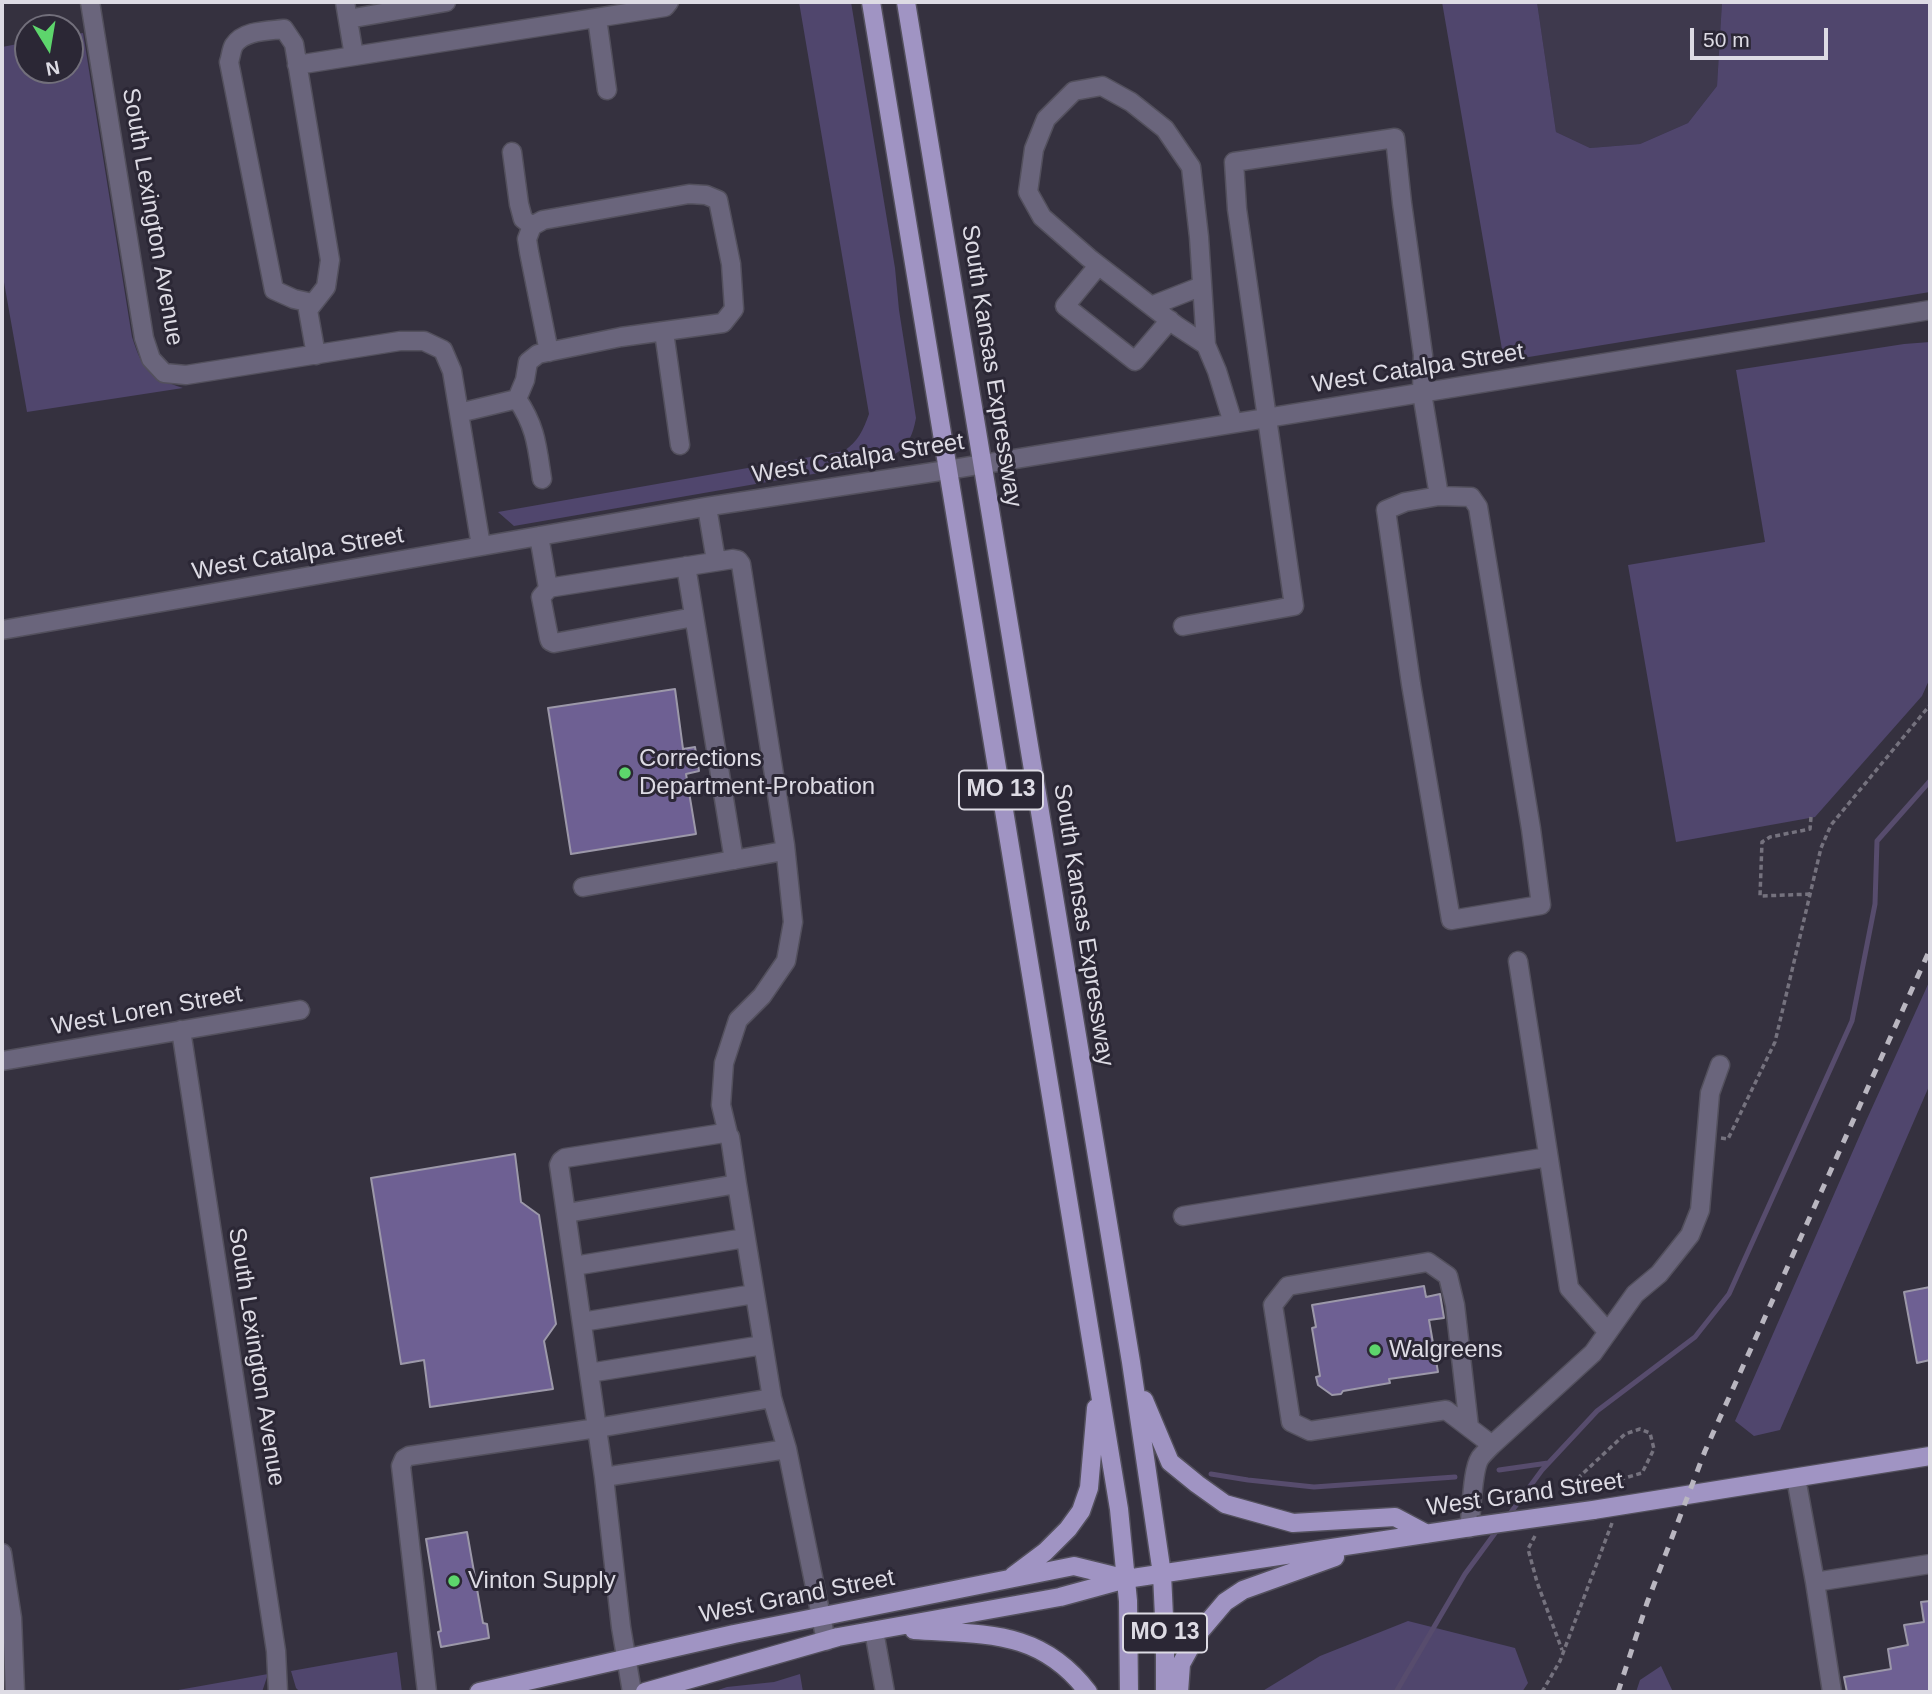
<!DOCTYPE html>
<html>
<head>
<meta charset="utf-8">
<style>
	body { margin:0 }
	#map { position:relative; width:1932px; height:1694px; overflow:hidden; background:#35313f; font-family:Helvetica,sans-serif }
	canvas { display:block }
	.frame { position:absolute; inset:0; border:4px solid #dddbe4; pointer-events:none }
	.north { position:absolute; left:14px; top:14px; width:70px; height:70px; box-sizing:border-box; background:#2b2735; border:2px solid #726f7b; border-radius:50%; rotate:169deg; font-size:19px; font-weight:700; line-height:28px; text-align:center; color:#dddbe4 }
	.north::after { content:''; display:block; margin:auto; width:24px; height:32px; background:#5dd56c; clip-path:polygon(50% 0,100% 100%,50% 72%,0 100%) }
	.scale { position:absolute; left:1690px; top:28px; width:138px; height:32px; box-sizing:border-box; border:4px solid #dddbe4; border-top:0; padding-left:9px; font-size:21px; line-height:24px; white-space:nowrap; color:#dddbe4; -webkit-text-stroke:5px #2b2735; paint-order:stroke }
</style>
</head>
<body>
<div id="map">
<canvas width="1932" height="1694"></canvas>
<div class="frame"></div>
<div class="north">N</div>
<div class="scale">50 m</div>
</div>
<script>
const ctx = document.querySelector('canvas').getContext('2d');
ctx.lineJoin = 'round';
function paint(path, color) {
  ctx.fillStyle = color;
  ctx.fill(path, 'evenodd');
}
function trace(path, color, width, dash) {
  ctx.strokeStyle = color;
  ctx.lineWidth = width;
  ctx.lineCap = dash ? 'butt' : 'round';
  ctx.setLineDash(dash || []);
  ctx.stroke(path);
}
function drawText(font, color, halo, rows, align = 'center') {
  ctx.font = font + ' Helvetica,sans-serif';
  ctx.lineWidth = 6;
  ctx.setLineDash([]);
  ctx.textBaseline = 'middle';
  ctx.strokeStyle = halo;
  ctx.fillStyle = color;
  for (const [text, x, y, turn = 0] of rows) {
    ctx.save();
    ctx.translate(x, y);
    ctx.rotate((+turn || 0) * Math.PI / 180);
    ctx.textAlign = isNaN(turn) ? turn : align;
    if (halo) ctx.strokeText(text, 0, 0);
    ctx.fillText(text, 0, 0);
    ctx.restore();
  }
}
paint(new Path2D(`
	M1537 2H1722L1717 86 1688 123 1640 144 1590 148 1556 132Z`), '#3e394d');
paint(new Path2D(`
	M799 2H851L895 268 899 310 916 418C910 452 895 456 865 465L514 526 498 512 844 451C858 441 863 431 869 414Z
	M1442 2H1537L1556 132 1590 148 1640 144 1688 123 1717 86 1722 2H1930V292L1504 361Z
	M83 33 132 337C143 371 149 377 183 388L27 412 2 271V47L28 42V70H70V35Z
	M1930 342V678L1922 696 1815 817 1676 842 1628 565 1765 542 1736 370 1904 344Z
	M1930 980V1084L1780 1430 1754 1436 1735 1421 1866 1121Z
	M1408 1621 1515 1648 1528 1683 1522 1692H1261L1320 1656Z
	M397 1652 402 1692H300L296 1688 291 1671Z
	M1661 1666 1673 1692H1636L1640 1680Z
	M268 1674 262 1692H167Z
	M800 1674 803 1692H712L727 1687 774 1682Z`), '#50466d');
trace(new Path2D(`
	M1499 1470 1548 1463
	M1211 1474 1248 1480 1314 1487 1455 1477
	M1506 1519 1542 1470 1597 1411 1695 1337 1729 1294 1852 1021 1875 904 1877 841 1930 781
	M1396 1692 1465 1574 1498 1529`), '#574c6d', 5);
const building = new Path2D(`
	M675 689 683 749 695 747 699 771 686 774 696 834 571 854 548 708Z
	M515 1154 521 1202 539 1215 556 1324 544 1341 553 1389 430 1407 424 1360 401 1364 371 1178Z
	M1424 1286 1426 1297 1440 1294 1444 1318 1429 1320 1438 1372 1389 1379 1390 1383 1343 1391 1341 1394 1332 1395 1318 1385 1316 1377 1320 1376 1312 1328 1316 1327 1312 1305Z
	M1930 1287V1360L1917 1363 1904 1292Z
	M467 1532 483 1623 487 1624 489 1638 441 1647 438 1632 441 1631 426 1539Z
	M1930 1601V1692H1847L1844 1677 1891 1669 1888 1649 1908 1645 1904 1625 1924 1622 1921 1602Z`);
paint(building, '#6e6093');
trace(building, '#9c98a9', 2);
const minor = new Path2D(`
	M90 2 144 338 151 359 164 373 186 375 400 341H424L443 350 452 371 481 546
	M345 2 354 56
	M597 18 607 90
	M348 19 446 2
	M297 65 665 7 669 2
	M512 152 519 204 523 219 532 226
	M1098 266 1065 306 1135 361 1170 320
	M312 303 294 299 274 290 229 62C231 57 231 50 234 45 244 30 268 31 284 29L294 44 330 260 326 287 308 310 316 355
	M1151 306 1202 286
	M664 332 680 445
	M1206 345 1199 237 1191 167 1165 129 1131 102 1102 86 1074 91 1046 119 1034 149 1028 192 1042 217 1089 258 1177 326 1206 345 1217 371 1233 423
	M517 399C536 427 537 446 542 479
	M459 413 517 399 525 380 528 362 538 354 621 337 723 323 734 309 731 264 718 200 706 195 689 194 543 220 532 226 527 239 529 252 549 352
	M707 507 716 561
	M539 536 548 588 733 559 738 560 741 564 785 845 783 850 778 852 583 887
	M686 566 734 860
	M549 588 541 597 549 638 550 641 554 643 694 617
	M1183 626 1294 606 1237 209 1234 162 1395 138 1402 203 1423 355 1422 393 1439 496 1471 497 1478 507 1531 829 1541 905 1451 920 1411 684 1386 510 1405 502 1439 496
	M2 630 705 507 947 470 1930 310
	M1518 961 1569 1288 1608 1332
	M181 1030 276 1651 278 1692
	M2 1061 300 1010
	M728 1134 721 1105 724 1063 738 1020 762 996 786 961 793 922 785 845
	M567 1213 737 1184 772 1398 787 1449 826 1641
	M1183 1216 1548 1157
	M574 1266 745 1238
	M582 1322 754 1294
	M589 1373 763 1345
	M1469 1427 1455 1305 1448 1276 1428 1262 1288 1286 1273 1305 1291 1422 1310 1431 1446 1410 1492 1445
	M604 1477 787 1449
	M1796 1478 1815 1582 1930 1564
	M1469 1528C1472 1511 1472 1470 1480 1458 1483 1454 1488 1449 1492 1445L1593 1353 1635 1294 1659 1274 1690 1235 1700 1210 1710 1093 1720 1065
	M2 1553 12 1618 15 1692
	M1815 1582 1832 1692
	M874 1631 885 1692
	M427 1692 401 1466 404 1459 409 1456 597 1428 772 1398
	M632 1692 621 1627 604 1477 559 1165 561 1161 565 1158 724 1133 730 1137 737 1184`);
const major = new Path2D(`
	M871 2 1119 1509 1128 1601 1129 1692
	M906 2 1131 1362 1162 1574 1165 1638V1692
	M1144 1400 1170 1462 1197 1484 1225 1504 1293 1523 1395 1517 1427 1534
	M1593 1510 1930 1456
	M1013 1576 1045 1552 1068 1529 1081 1511 1089 1488 1096 1408
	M914 1630C985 1635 1040 1629 1088 1692
	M479 1692 734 1634 1074 1566 1123 1578
	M645 1692 838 1637 1060 1597 1126 1579 1478 1526
	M1179 1692 1181 1664 1197 1635 1225 1602 1243 1590 1335 1557`);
trace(minor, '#53505d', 21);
trace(major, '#53505d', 21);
trace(new Path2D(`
	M1811 817 1810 829 1770 837 1762 842 1760 896 1812 894
	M1721 1138 1728 1139 1775 1042 1821 848 1831 825 1930 705
	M1578 1486 1618 1480 1642 1473 1654 1449 1650 1433 1640 1429 1625 1434 1578 1478
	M1535 1536 1528 1549 1537 1582 1562 1650
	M1542 1692 1560 1661 1612 1523`), '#75727e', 3.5, [5, 3.5]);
trace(minor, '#6a657c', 18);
trace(major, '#a094c3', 18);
trace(new Path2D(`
	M1618 1692 1647 1603 1705 1451 1930 949`), '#b9b6c0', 5, [9, 9]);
const majorBridge = new Path2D(`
	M1478 1526 1593 1510`);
trace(majorBridge, '#53505d', 21, []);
trace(majorBridge, '#a094c3', 18);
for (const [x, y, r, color] of [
	[625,773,7,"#5dd56c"],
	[1375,1350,7,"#5dd56c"],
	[454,1581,7,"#5dd56c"]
]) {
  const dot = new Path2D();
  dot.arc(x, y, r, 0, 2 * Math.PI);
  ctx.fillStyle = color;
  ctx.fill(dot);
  trace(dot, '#2b2735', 2.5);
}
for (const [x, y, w] of [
	[1001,790,84],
	[1165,1633,84]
]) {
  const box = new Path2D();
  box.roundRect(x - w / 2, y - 19.5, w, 39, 5);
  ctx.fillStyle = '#2b2735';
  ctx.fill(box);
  trace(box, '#dddbe4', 2);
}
drawText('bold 23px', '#dddbe4', null, [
	["MO 13",1001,790],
	["MO 13",1165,1633]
]);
drawText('24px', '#dddbe4', '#2b2735', [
	["South Lexington Avenue",152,217,80],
	["South Kansas Expressway",991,366,81],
	["West Catalpa Street",1418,369,-9],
	["West Catalpa Street",858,459,-9],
	["West Catalpa Street",298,554,-10],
	["South Kansas Expressway",1083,925,81],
	["West Loren Street",147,1011,-10],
	["South Lexington Avenue",256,1357,81],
	["West Grand Street",1525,1495,-8],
	["West Grand Street",797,1597,-11]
]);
drawText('24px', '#dddbe4', '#2b2735', [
	["Corrections",639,759],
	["Department-Probation",639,787],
	["Walgreens",1389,1350],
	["Vinton Supply",468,1581]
], 'left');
</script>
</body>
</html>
